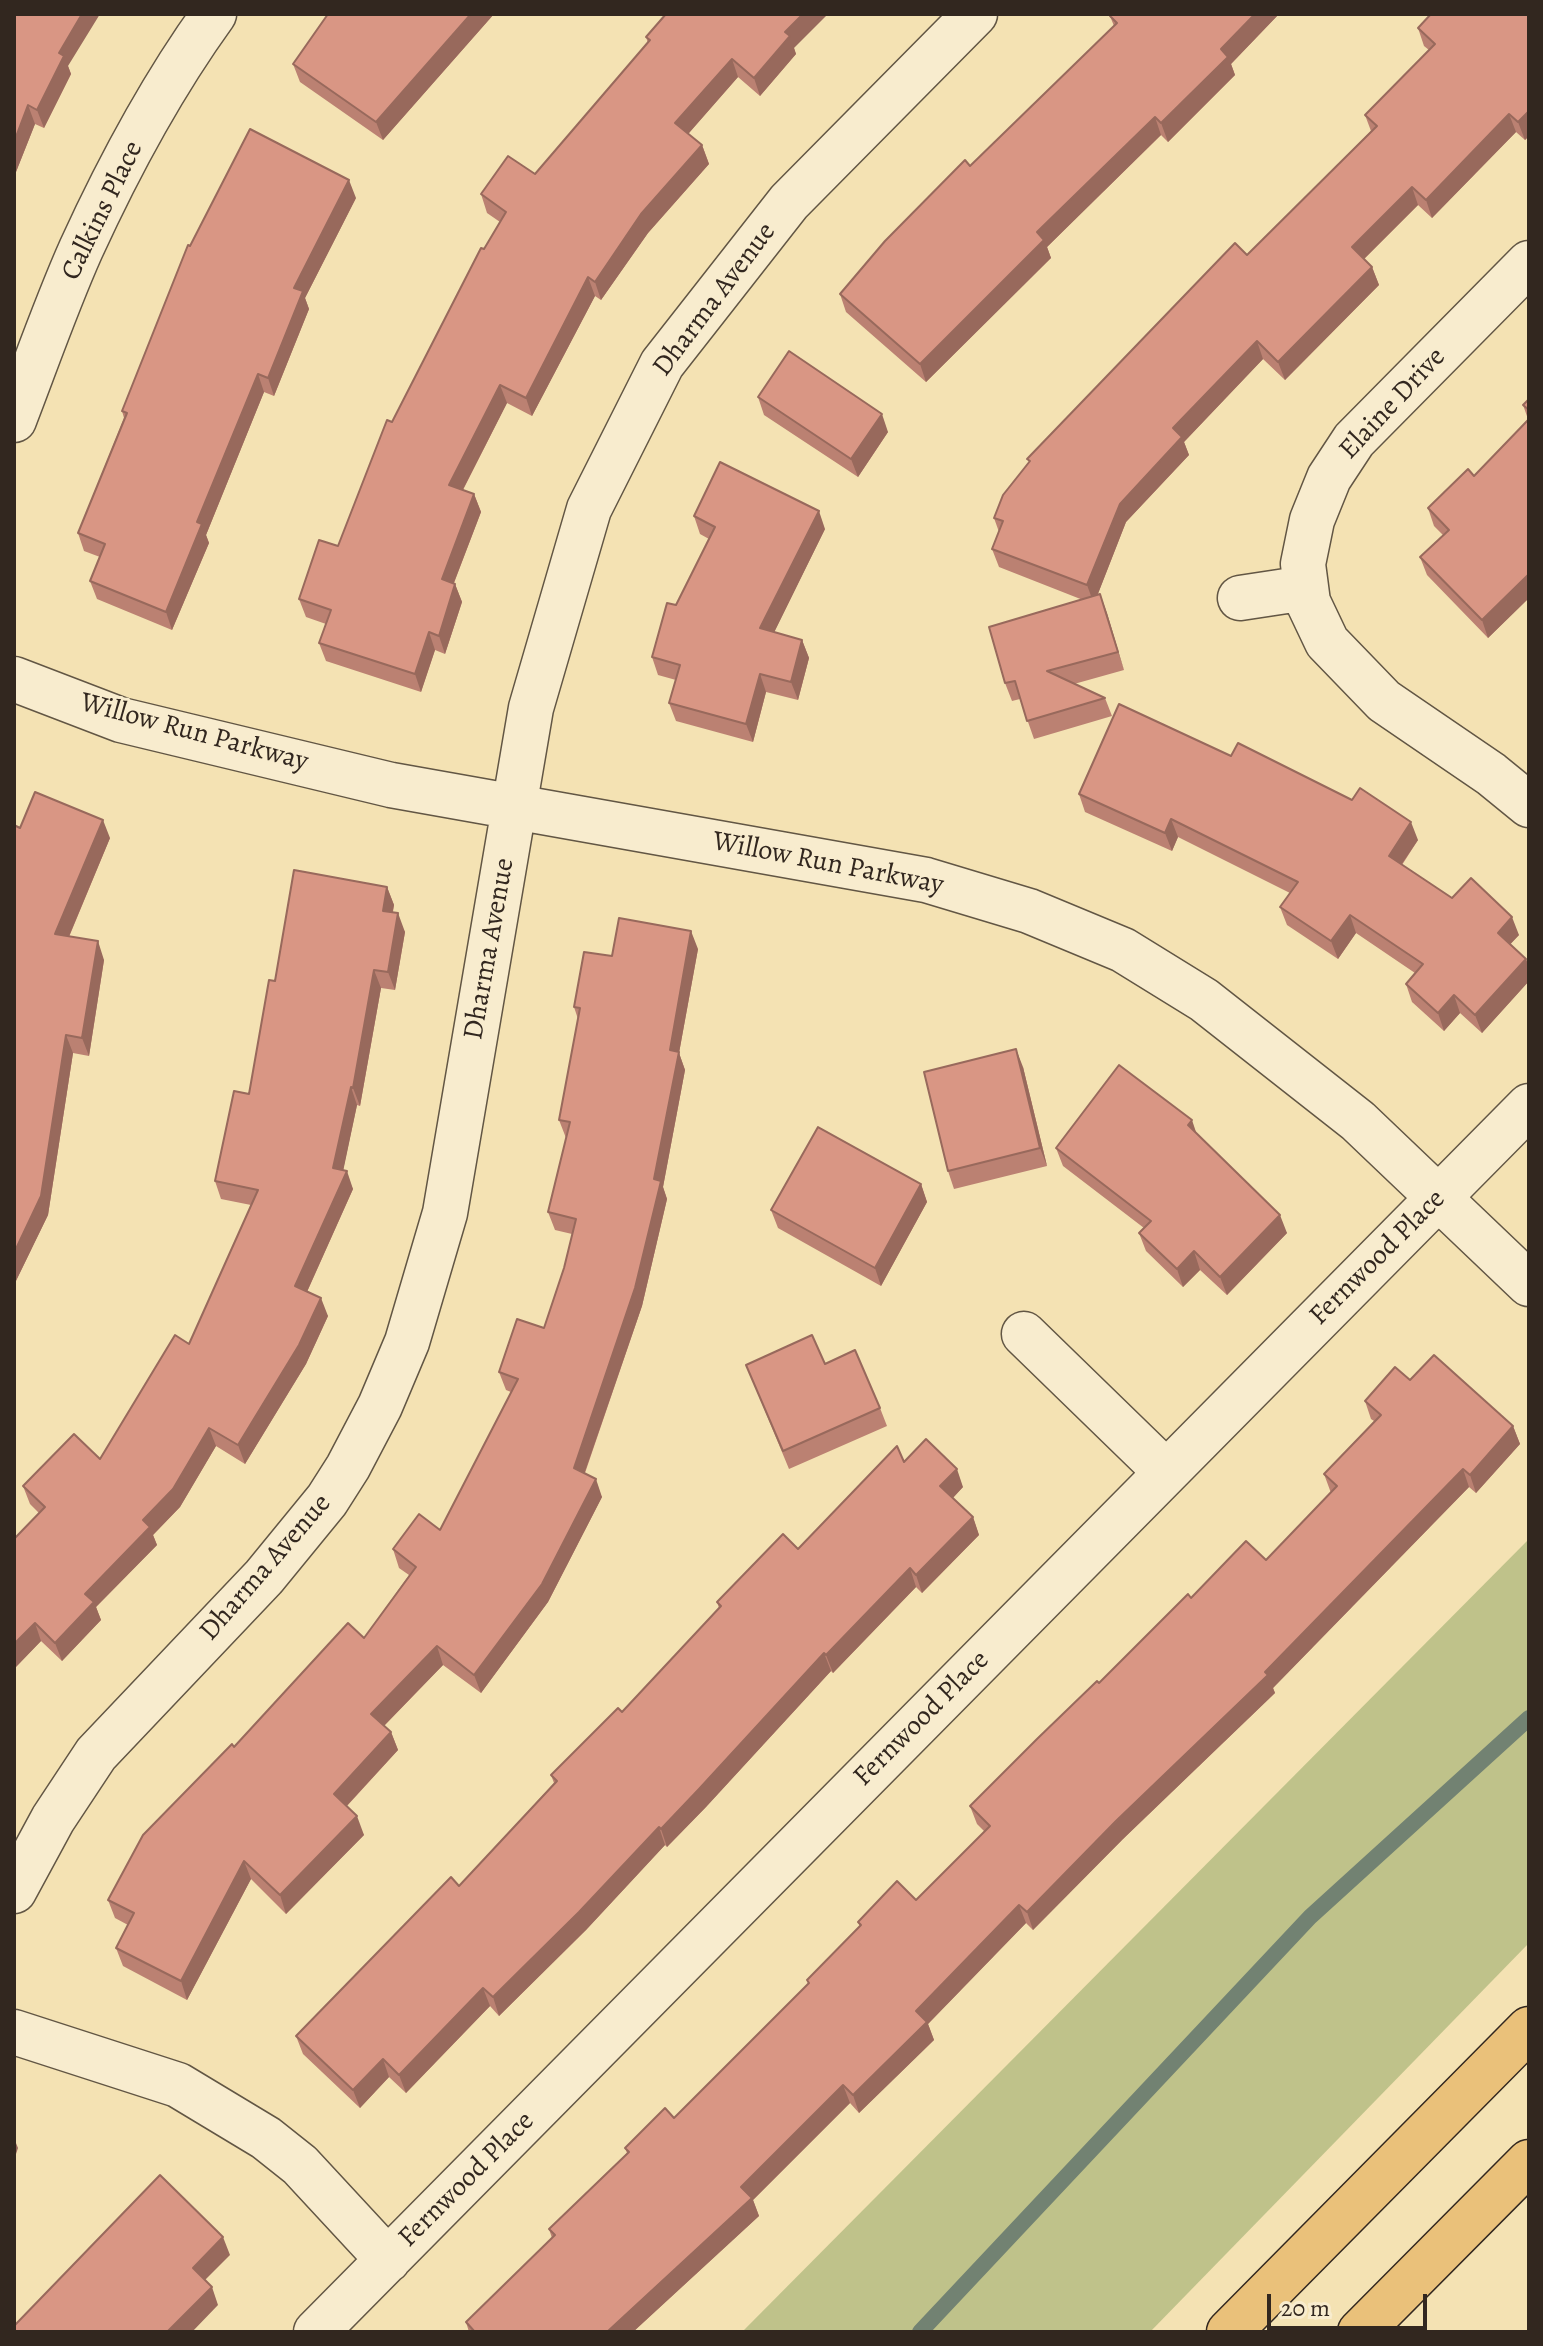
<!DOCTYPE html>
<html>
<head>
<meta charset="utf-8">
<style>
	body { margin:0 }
	#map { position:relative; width:1543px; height:2346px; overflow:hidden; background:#f4e2b3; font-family:Alegreya,serif }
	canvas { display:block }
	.frame { position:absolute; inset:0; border:16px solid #32271f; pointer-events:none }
	.scale { position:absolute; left:1267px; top:2294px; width:160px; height:36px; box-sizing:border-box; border:4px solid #32271f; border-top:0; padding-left:10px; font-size:24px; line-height:28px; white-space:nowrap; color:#32271f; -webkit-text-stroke:6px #f8ecce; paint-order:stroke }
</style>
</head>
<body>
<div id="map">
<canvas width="1543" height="2346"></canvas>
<div class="frame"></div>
<div class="scale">20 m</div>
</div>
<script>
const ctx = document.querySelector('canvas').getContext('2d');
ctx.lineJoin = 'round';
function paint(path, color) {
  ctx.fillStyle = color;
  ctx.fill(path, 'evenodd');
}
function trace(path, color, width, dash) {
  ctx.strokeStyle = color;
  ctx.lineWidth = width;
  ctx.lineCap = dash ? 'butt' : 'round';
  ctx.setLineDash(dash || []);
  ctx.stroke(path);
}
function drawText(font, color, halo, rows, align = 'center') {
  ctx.font = font + ' Alegreya,serif';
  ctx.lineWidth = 6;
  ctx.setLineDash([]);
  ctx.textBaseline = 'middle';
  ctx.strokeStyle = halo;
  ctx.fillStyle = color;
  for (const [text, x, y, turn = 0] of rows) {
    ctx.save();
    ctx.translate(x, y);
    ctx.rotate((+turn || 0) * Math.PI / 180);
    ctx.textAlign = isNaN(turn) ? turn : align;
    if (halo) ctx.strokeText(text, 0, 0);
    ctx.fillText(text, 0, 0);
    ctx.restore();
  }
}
paint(new Path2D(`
	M1529 1539V1943L1150 2332H742Z`), '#bfc28a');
trace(new Path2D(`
	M920 2332 1310 1917 1529 1718`), '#728272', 16);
const minor = new Path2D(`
	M1529 263 1354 440 1329 478 1312 520 1303 564 1308 602 1327 642 1384 701 1491 774 1529 805
	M14 420C36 363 56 305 81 249 118 168 162 86 214 14
	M1240 598 1306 588
	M14 679 121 720 391 785 926 880 1029 911 1123 950 1204 1000 1358 1121 1529 1284
	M1024 1334 1166 1472
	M14 1891 53 1819 96 1754 264 1577 327 1500 348 1467 380 1406 407 1342 445 1213 531 708 589 509 662 364 789 202 975 14
	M14 2032 178 2085 266 2138 300 2165 388 2260
	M316 2332 1529 1106`);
const major = new Path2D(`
	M1229 2332 1529 2029
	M1360 2332 1529 2162`);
trace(minor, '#625644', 47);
trace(major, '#32271f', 47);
trace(minor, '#f8ecce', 44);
trace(major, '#eac17a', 44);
paint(new Path2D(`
	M14 14 68 66 71 74 44 128 35 124 14 177Z
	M328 14H494L383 140 300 82 293 64Z
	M1112 14H1279L1231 64 1235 75 1168 142 1161 135 1047 247 1051 258 926 382 846 312 840 294 1114 26 1110 16Z
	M1529 14V136L1525 140 1516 132 1432 218 1418 205 1364 259 1372 267 1379 285 1285 380 1263 359 1184 442 1189 455 1126 522 1097 596 1100 594 1124 670 1074 684 1105 698 1112 716 1034 739 1020 699 1012 701 1005 683 1083 600 999 567 992 549 999 532 994 518 1029 462 1027 459 1247 255 1371 131 1365 115 1429 50 1424 46 1418 28Z
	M646 37 794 48 796 54 760 96 738 77 688 134 702 145 709 164 648 233 601 300 595 296 532 416 507 403 463 490 474 494 481 512 454 583 455 584 462 602 445 654 435 650 421 692 326 661 319 643 326 624 306 617 299 599 338 546 392 422 484 249 500 222 487 213 481 194 535 174 648 43Z
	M356 198 305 298 309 309 274 396 264 392 206 535 209 543 172 630 97 599 90 581 100 557 84 551 78 533 124 418 122 411 190 246Z
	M758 397 888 432 858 477 764 415Z
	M1529 399V598L1488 638 1427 575 1420 557 1443 535 1434 526 1428 508 1474 476 1528 419 1523 405Z
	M694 516 825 529 774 632 802 640 809 658 798 700 766 692 753 742 676 721 669 703 676 680 658 675 652 657 709 539 700 534Z
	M1079 794 1418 840 1402 865 1452 898 1519 935 1510 944 1526 959 1529 967V981L1482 1033 1460 1013 1444 1031 1412 1002 1406 984 1415 973 1356 933 1338 959 1287 925 1280 907 1290 893 1178 837 1172 851 1085 812Z
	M14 825 20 828 110 838 69 937 104 960 89 1056 73 1053 48 1215 14 1285Z
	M387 887 394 905 393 912 405 932 395 990 381 988 360 1106 357 1105 343 1170 353 1189 307 1292 328 1316 306 1364 245 1464 216 1446 180 1507 153 1535 157 1545 96 1607 101 1620 62 1661 41 1641 14 1669V1539L39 1513 30 1504 23 1486 100 1459 189 1344 251 1205 221 1199 215 1181 249 1094 275 981Z
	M698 949 679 1053 685 1070 663 1187 667 1199 642 1306 585 1473 602 1497 548 1602 481 1693 443 1665 384 1726 391 1732 398 1750 347 1806 364 1835 286 1914 251 1879 187 2000 123 1966 116 1948 128 1925 115 1918 108 1900 234 1747 364 1638 409 1575 399 1568 393 1549 440 1530 511 1392 506 1390 499 1372 544 1328 564 1268 572 1234 555 1230 548 1212 566 1138 559 1120 578 1019 574 1007 612 956Z
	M1023 1067 1047 1166 954 1189 948 1171Z
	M1196 1133 1287 1233 1227 1295 1200 1270 1183 1287 1146 1251 1139 1233 1144 1228 1063 1166 1056 1148Z
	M921 1184 927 1202 881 1286 778 1228 771 1210Z
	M825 1364 880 1408 887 1426 789 1469 746 1365Z
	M1410 1380 1513 1426 1520 1444 1476 1493 1469 1487 1273 1688 1275 1693 1123 1839 1033 1930 1026 1923 928 2024 934 2040 859 2113 850 2103 753 2200 759 2216 633 2332H469L466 2322 552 2238 549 2229 627 2153 625 2148 674 2118 808 1984 807 1980 860 1927 858 1922 916 1900 985 1832 977 1824 970 1806 1099 1683 1191 1598 1266 1560 1331 1493 1324 1474 1374 1421 1371 1419 1365 1401Z
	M904 1462 963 1487 953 1498 973 1517 979 1535 922 1593 916 1587 833 1673 831 1671 706 1807 667 1847 665 1845 586 1930 499 2016 490 2006 406 2093 389 2077 360 2108 303 2054 296 2036 459 1886 554 1783 551 1775 622 1712 719 1608 717 1602 798 1549Z`), '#bb8172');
paint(new Path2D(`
	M82 14H100L68 66 71 74 44 128 37 110 59 53Z
	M471 14H494L383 140 376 122Z
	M803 14H828L794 48 796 54 760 96 754 78 785 32Z
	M1255 14H1279L1231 64 1235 75 1168 142 1161 123 1221 49Z
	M732 59 738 77 682 141 675 123Z
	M28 105 35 124 14 177V142Z
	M1529 111V136L1525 140 1518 122Z
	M1509 114 1516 132 1432 218 1426 200Z
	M1155 117 1161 135 1047 247 1051 258 926 382 920 364 1037 232Z
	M702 145 709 164 648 233 601 300 595 282 641 214Z
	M349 180 356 198 305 298 309 309 274 396 268 378 294 288Z
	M1412 187 1418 205 1358 265 1352 247Z
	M1372 267 1379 285 1285 380 1278 362Z
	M588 277 595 296 532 416 526 398Z
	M1257 341 1263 359 1184 442 1189 455 1126 522 1094 604 1087 585 1120 504 1173 428Z
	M258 374 264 392 206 535 209 543 172 630 166 612 197 522Z
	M500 385 507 403 456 503 449 485Z
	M882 414 888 432 858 477 851 459Z
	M474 494 481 512 448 598 442 579Z
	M819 511 825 529 767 647 760 628Z
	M1529 574V598L1488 638 1482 620Z
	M455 584 462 602 445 654 439 636Z
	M1100 594 1107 613 1124 670 1118 652Z
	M429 632 435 650 421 692 415 674Z
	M802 640 809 658 798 700 791 682Z
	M760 674 766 692 753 742 746 724Z
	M1171 819 1178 837 1172 851 1165 833Z
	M103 820 110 838 62 953 55 934Z
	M1411 822 1418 840 1395 874 1389 856Z
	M387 887 394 905 389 929 383 911Z
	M398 913 405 932 395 990 388 972Z
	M1350 915 1356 933 1338 959 1331 941Z
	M1512 917 1519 935 1504 951 1498 933Z
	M691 931 698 949 679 1053 685 1070 663 1187 667 1199 642 1306 580 1486 574 1468 654 1179 670 1050Z
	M98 941 104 960 89 1056 82 1038Z
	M1526 959 1529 967V981L1482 1033 1475 1015Z
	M374 970 381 988 360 1106 353 1088Z
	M1454 995 1460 1013 1444 1031 1438 1013Z
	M66 1035 73 1053 48 1215 14 1285V1253Z
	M1016 1049 1023 1067 1047 1166 1040 1148Z
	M351 1087 357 1105 340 1186 347 1171 353 1189 301 1305 295 1286 333 1168Z
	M1192 1120 1198 1138 1188 1125Z
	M921 1184 927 1202 881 1286 875 1268Z
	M1280 1215 1287 1233 1227 1295 1220 1277Z
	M1194 1251 1200 1270 1183 1287 1177 1269Z
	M321 1298 328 1316 306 1364 245 1464 238 1445Z
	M1513 1426 1520 1444 1476 1493 1470 1475Z
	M209 1428 216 1446 180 1507 153 1535 157 1545 96 1607 101 1620 62 1661 55 1643 85 1594 143 1520Z
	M957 1469 963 1487 947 1504 940 1486Z
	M1463 1469 1469 1487 1273 1688 1275 1693 1123 1839 1033 1930 1027 1912 1265 1672Z
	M596 1479 602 1497 548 1602 481 1693 474 1675Z
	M973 1517 979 1535 922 1593 916 1575Z
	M910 1568 916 1587 833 1673 826 1655Z
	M35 1623 41 1641 14 1669V1644Z
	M437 1646 443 1665 378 1732 371 1714Z
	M824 1653 831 1671 706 1807 667 1847 661 1829Z
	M391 1732 398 1750 341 1812 334 1794Z
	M357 1816 364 1835 286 1914 280 1895Z
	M659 1827 665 1845 586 1930 499 2016 493 1997Z
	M244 1861 251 1879 187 2000 181 1981Z
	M1019 1905 1026 1923 928 2024 934 2040 859 2113 853 2095 916 2011Z
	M483 1988 490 2006 406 2093 399 2075Z
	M383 2059 389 2077 360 2108 353 2090Z
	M843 2085 850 2103 753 2200 759 2216 633 2332H607L741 2187Z
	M14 2138 18 2148 14 2160Z
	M223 2237 230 2255 199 2286 193 2268Z
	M212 2287 218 2305 192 2332H167Z`), '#98695c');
const building = new Path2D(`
	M14 14H82L59 53 64 56 37 110 28 105 14 142Z
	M328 14H471L376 122 293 64Z
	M666 14H803L785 32 790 36 754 78 732 59 675 123 702 145 641 214 595 282 588 277 526 398 500 385 449 485 474 494 442 579 455 584 439 636 429 632 415 674 319 643 331 610 299 599 319 540 338 546 387 420 392 422 481 248 484 249 506 212 481 194 508 156 535 174 650 40 646 37Z
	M1112 14H1255L1221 49 1228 57 1161 123 1155 117 1037 232 1044 240 920 364 840 294 885 241 965 160 970 166 1117 23 1110 16Z
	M1431 14H1529V111L1518 122 1509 114 1426 200 1412 187 1352 247 1372 267 1278 362 1257 341 1173 428 1182 437 1120 504 1087 585 992 549 1003 521 994 518 1003 495 1030 461 1027 459 1235 243 1247 255 1377 126 1365 115 1435 44 1418 28Z
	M250 129 349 180 294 288 303 291 268 378 258 374 197 522 202 524 166 612 90 581 105 544 78 533 127 413 122 411 188 245 190 246Z
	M789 351 882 414 851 459 758 397Z
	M1529 399V410L1523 405Z
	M1529 419V574L1482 620 1420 557 1449 530 1428 508 1468 469 1474 476Z
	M720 462 819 511 760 628 802 640 791 682 760 674 746 724 669 703 680 665 652 657 667 603 676 605 715 527 694 516Z
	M1100 594 1118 652 1047 671 1105 698 1027 721 1015 681 1005 683 989 627Z
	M1119 704 1231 756 1238 743 1352 800 1360 788 1411 822 1389 856 1452 898 1471 878 1512 917 1498 933 1526 959 1475 1015 1454 995 1438 1013 1406 984 1423 964 1350 915 1331 941 1280 907 1298 882 1171 819 1165 833 1079 794Z
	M35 792 103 820 55 934 98 941 82 1038 66 1035 41 1196 14 1253V825L20 828Z
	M294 870 387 887 383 911 398 913 388 972 374 970 353 1088 351 1087 333 1168 347 1171 295 1286 321 1298 299 1345 238 1445 209 1428 173 1489 143 1520 150 1527 85 1594 94 1602 55 1643 35 1623 14 1644V1539L45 1507 23 1486 74 1434 100 1459 175 1335 189 1344 258 1190 215 1181 234 1091 249 1094 269 980 275 981Z
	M619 918 691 931 670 1050 679 1052 654 1179 661 1181 635 1288 574 1468 596 1479 542 1584 474 1675 437 1646 371 1714 391 1732 334 1794 357 1816 280 1895 244 1861 181 1981 116 1948 134 1913 108 1900 143 1835 232 1744 234 1747 348 1623 364 1638 416 1567 393 1549 419 1514 440 1530 518 1379 499 1372 517 1319 544 1328 564 1268 576 1219 548 1212 570 1122 559 1120 580 1008 574 1007 584 952 612 956Z
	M1016 1049 1040 1148 948 1171 924 1072Z
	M1119 1065 1192 1120 1188 1125 1280 1215 1220 1277 1194 1251 1177 1269 1139 1233 1151 1221 1056 1148Z
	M818 1127 921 1184 875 1268 771 1210Z
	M812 1335 825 1364 855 1350 880 1408 783 1451 746 1365Z
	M1434 1355 1513 1426 1470 1475 1463 1469 1265 1672 1268 1675 1116 1821 1027 1912 1019 1905 916 2011 927 2022 853 2095 843 2085 741 2187 752 2198 607 2332H475L466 2322 555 2235 549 2229 629 2152 625 2148 665 2108 674 2118 809 1983 807 1980 861 1925 858 1922 897 1881 916 1900 990 1826 970 1806 1037 1739 1097 1681 1099 1683 1188 1594 1191 1598 1246 1541 1266 1560 1337 1486 1324 1474 1381 1415 1365 1401 1395 1367 1410 1380Z
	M926 1439 957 1469 940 1486 973 1517 916 1575 910 1568 826 1655 824 1653 699 1789 661 1829 659 1827 579 1912 493 1997 483 1988 399 2075 383 2059 353 2090 296 2036 451 1877 459 1886 557 1781 551 1775 618 1708 622 1712 721 1606 717 1602 783 1534 798 1549 897 1446 904 1462Z
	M160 2175 223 2237 193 2268 212 2287 167 2332H14V2326Z`);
paint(building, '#d99684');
trace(building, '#98695c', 2);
drawText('28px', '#32271f', '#f8ecce', [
	["Calkins Place",103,211,-64],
	["Dharma Avenue",715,300,-53],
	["Elaine Drive",1393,404,-47],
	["Willow Run Parkway",194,733,15],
	["Willow Run Parkway",828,864,11],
	["Dharma Avenue",490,949,-80],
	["Fernwood Place",1378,1258,-45],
	["Dharma Avenue",266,1568,-49],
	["Fernwood Place",922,1719,-45],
	["Fernwood Place",467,2180,-45]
]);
</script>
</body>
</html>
